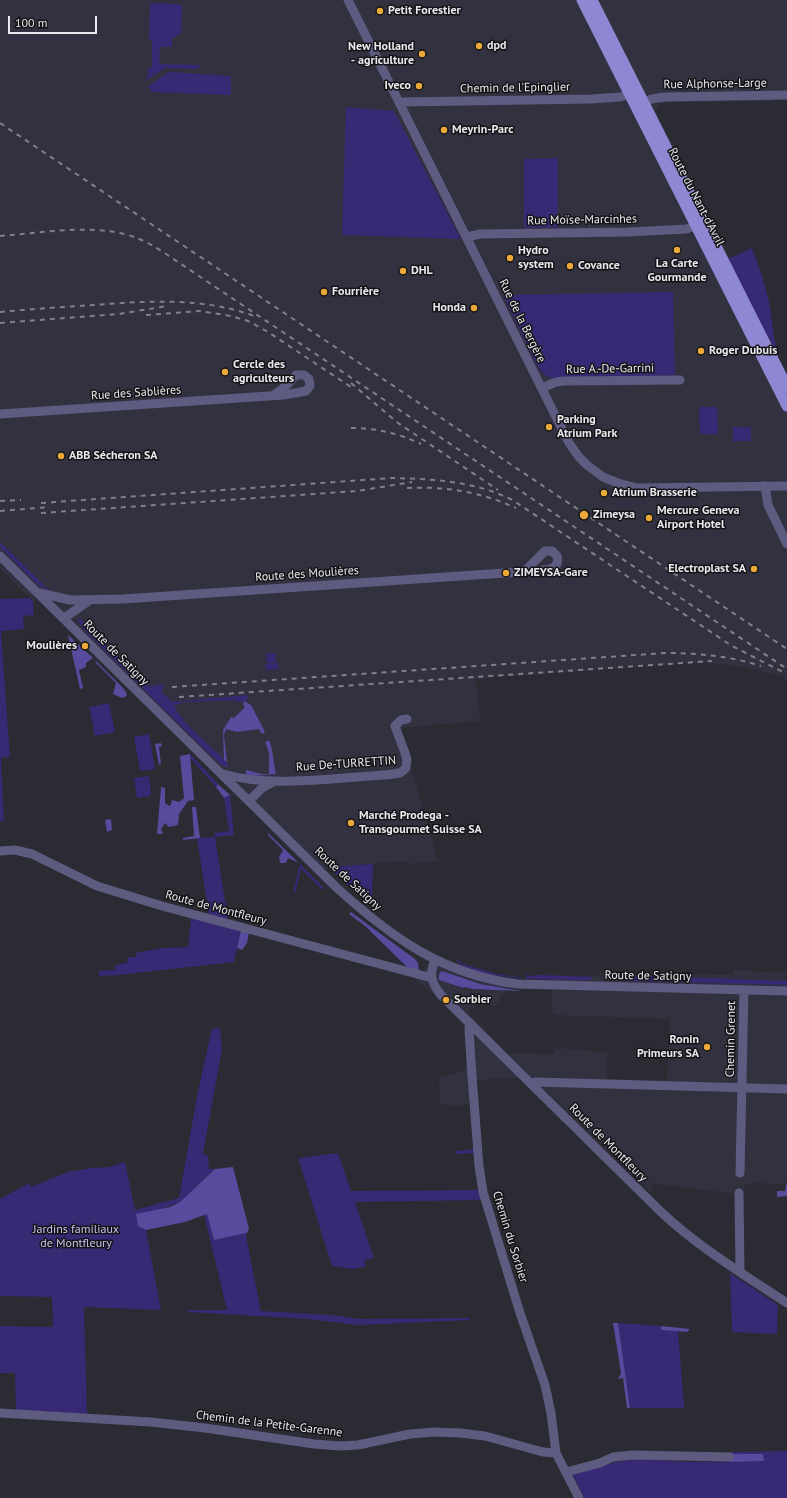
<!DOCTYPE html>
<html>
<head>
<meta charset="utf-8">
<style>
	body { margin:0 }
	#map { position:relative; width:787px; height:1498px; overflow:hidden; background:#2b2b33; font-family:"PT Sans",sans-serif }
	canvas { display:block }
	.scale { position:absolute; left:8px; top:16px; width:89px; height:18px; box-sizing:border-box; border:2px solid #e8e8ee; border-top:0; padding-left:5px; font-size:12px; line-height:14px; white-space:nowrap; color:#e8e8ee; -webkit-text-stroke:3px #141417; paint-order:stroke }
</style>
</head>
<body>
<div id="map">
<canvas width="787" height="1498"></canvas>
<div class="scale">100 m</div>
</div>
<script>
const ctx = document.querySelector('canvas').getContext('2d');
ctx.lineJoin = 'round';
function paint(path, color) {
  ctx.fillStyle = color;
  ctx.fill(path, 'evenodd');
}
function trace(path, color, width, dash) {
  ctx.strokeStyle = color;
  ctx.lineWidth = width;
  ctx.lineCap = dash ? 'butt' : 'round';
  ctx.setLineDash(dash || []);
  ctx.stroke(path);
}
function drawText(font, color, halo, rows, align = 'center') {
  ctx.font = font + ' "PT Sans",sans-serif';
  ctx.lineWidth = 3;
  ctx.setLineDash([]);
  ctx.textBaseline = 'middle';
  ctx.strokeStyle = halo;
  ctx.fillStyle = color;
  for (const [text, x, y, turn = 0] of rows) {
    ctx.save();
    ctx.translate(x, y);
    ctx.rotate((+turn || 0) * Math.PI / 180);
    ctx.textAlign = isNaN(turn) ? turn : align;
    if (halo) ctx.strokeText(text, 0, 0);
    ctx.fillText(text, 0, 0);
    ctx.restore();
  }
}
paint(new Path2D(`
	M0 0H787V94H772V101L665 103 659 106 656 112 787 375V679L772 674 746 668 722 664 694 663 476 679 480 721 400 728 438 861 407 864 406 861 330 867 319 875 36 598 33 601 0 568Z
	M430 962 506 981V994H500V1001L496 1006 477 1004 468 1013 483 1027 508 1055 516 1053 554 1054V1049H562V1048L607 1053V1079L667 1080 670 1019 556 1015V1013H551L553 975 583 977 608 975 658 974 733 975 734 970 786 973V981H787V1184L749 1183 744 1186V1195L651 1183 652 1193 532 1077 476 1080 477 1102 459 1106 440 1104 439 1076 454 1074 463 1071 468 1065 465 1032 463 1025 459 1019 437 997 414 979Z`), '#323140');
paint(new Path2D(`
	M150 3 178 4 182 6 181 33 172 39V47H160L159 64 202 65 196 69 165 68 147 80 148 68H152V41L149 40Z
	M168 72 231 76V95L152 92 148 87Z
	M346 107 394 111 461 239 342 235Z
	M558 158V227L524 228V159Z
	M752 248C759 266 765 284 769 302 773 321 773 340 779 358L728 259Z
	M673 292 675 375 552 378 546 376 541 371 534 360 503 295Z
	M699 407H717L718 434H700Z
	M733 427H751V441H733Z
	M0 542 52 593 36 583 0 547Z
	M30 598 33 601 34 615 23 616 24 629 1 631 10 757H1L4 821H0V599Z
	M78 617 149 687 151 686 163 684 164 687 161 691 172 702 248 695 247 701 237 702 236 700 185 702 174 705 178 713 191 729 227 762 228 768 222 765 203 748 87 633 79 623Z
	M275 653 276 662 267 663 266 654Z
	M278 663 279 669 266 670 265 664Z
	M109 703 115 732 95 736 89 707Z
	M149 734 155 769 140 771 134 737Z
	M190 754 218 784 216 787 190 758Z
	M149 776 151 794 150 796 137 798 134 778Z
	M230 795 234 835 215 837 228 921 209 916 197 838 215 837 214 833 229 831 224 798Z
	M300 864 324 888 323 890 301 869 295 893 293 892Z
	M373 864 372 902 364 900 329 867Z
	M191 917 241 931 234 962 118 975 99 976 98 971 115 970V965L127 963 128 957H136V953L162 948 188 947Z
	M455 959 461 962 462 964 497 974 526 978V974L529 976 540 975 592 977 591 980C565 980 467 981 455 959Z
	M608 975 668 977V982C652 981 623 983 609 977Z
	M675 977 787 981V985L675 982Z
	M220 1028 222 1049 203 1154 208 1156 209 1169H215L180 1202 161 1209 138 1226 146 1230 161 1310 84 1307 87 1414 16 1410 15 1373H0V1326L53 1327 52 1297 0 1296V1199L29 1183 31 1187 68 1172 92 1168 109 1167 125 1162 135 1210 179 1198 198 1091 212 1029Z
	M475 1149V1153L456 1154V1151Z
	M338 1153 351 1191 479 1190 482 1200 355 1202 374 1258 364 1260 366 1267H364L352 1269 332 1266 298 1158Z
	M207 1214 214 1240 247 1233 246 1236 261 1311 330 1315 361 1319 470 1318V1320L358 1325 308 1319 187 1312V1310H227L204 1215Z
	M730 1273 778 1305 777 1334 732 1332Z
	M618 1323 661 1326V1330L678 1331 684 1408H630Z
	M787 1451V1498H584L572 1473 597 1468 616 1462 638 1459 687 1462 764 1461 730 1454V1452Z`), '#372974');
paint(new Path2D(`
	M68 635 93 658 86 663V667L79 670 83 688 80 689Z
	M96 661 124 689 126 692 127 696 122 698 113 694 116 683 95 662Z
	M244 701 251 705 265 732 262 734 259 729 237 732 226 729 224 735 227 762 224 760 223 730 231 717 234 718 245 707 243 705Z
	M269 740 271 745 276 774 253 776 246 775V770L262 774H269V753L265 742Z
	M161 743 162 746 159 747 161 764 159 765 155 744Z
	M190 754 194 800 188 801 179 814 178 825 169 827 165 823 161 829 163 834H157L161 787 165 788V803L169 806 171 805 172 800 179 802 184 798 180 756Z
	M218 784 230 795 224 798 216 787Z
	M192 807H196L200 838 183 840V838L194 836Z
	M111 819 112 830 107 832 105 820Z
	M268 833 297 861V862L288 858 286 863H280L279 857 283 850 268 835Z
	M351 912 415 959 418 963 419 971 408 968 365 926 349 914Z
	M241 931 249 933 247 943 242 950 237 948Z
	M442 971 480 984 522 991 474 989 464 987V988L439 980V974Z
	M233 1167 249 1229 247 1233 214 1240 207 1214 185 1222 146 1230 138 1226 136 1214 170 1207 180 1202 215 1169Z
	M786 1184H787V1196L777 1197V1191H785Z
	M613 1323H618L630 1408H627L623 1378 618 1379 621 1373Z
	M661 1326 690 1329 687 1332 661 1330Z
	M730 1454H763L764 1461 731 1462Z`), '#564b9d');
trace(new Path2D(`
	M348 0 569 443 579 457 587 465 603 477 618 483 637 488 787 486
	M400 102 592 99 620 97 630 94
	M645 103 651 99 665 97 787 95
	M467 237 480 234 629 232 686 229 696 226
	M542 388 556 382 564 381 680 380
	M0 414 284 395 306 391 310 386 309 379 304 375H296L285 387 274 395
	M765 486 768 505 787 544
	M0 556 337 888C391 937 443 975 518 984L787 991
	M40 593 70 600 123 599 534 571C544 570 561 571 557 556L552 551H545L525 571
	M64 618 90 600
	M223 774C262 785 304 781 345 778 363 776 382 776 400 773L406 768 407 760 405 753 395 726 401 720 407 719
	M249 801 262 788 275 781
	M0 851 15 850 32 854 97 886 162 906 432 978
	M435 960C429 975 431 982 441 995L660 1211C698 1247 743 1274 787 1303
	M470 1023 469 1031 472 1076 479 1166 483 1192 520 1313 545 1385 551 1413 556 1453 579 1498
	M531 1083 535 1082 787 1089
	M740 1173 744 990
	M739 1193 740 1271
	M0 1413 151 1422 205 1428 314 1444 341 1446 358 1445 410 1434 434 1432 460 1433 485 1436 543 1452 556 1453
	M566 1472 600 1463 613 1457 633 1455 730 1457`), '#5d5b7f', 9);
trace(new Path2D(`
	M582 0 787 406
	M592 0 787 387`), '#8e88d2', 11);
trace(new Path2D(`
	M0 123 787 649
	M0 236C40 233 89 224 128 235 142 239 154 246 166 254L787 669
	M0 312C31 309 63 307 94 305 147 301 203 297 254 316
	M146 315 200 311 231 316 248 321 268 332 354 389
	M0 323 119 314 167 306
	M351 383 398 423 498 490
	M351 428C376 428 398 433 421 444
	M407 488C445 486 481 492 516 508
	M0 501 21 500
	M41 503 391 478C433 479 477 481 514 501L732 646 785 673
	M0 511 50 507
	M41 513 357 491 412 482
	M172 687 665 653C697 653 730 656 761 666
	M179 697 712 661`), '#808087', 2, [5, 5]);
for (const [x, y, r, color] of [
	[380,11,4,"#eba939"],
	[479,46,4,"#eba939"],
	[422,54,4,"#eba939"],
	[419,86,4,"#eba939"],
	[444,130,4,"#eba939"],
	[677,250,4,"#eba939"],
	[510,258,4,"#eba939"],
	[570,266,4,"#eba939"],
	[403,271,4,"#eba939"],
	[324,292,4,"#eba939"],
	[474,308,4,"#eba939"],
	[701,351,4,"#eba939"],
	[225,372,4,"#eba939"],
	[549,427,4,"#eba939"],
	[61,456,4,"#eba939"],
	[604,493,4,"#eba939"],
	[584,515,5,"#eba939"],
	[649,518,4,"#eba939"],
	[754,569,4,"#eba939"],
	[506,573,4,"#eba939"],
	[85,646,4,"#eba939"],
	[351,823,4,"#eba939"],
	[446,1000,4,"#eba939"],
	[707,1047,4,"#eba939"]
]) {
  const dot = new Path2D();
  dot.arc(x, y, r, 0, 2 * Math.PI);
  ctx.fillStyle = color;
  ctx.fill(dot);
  trace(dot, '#141417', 1.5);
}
drawText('bold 12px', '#e8e8ee', '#141417', [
	["Petit Forestier",388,11],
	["dpd",487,46],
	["New Holland",414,47,"right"],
	["- agriculture",414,61,"right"],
	["Iveco",411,86,"right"],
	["Meyrin-Parc",452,130],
	["Hydro",518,251],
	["system",518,265],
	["La Carte",677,264,"center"],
	["Gourmande",677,278,"center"],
	["Covance",578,266],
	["DHL",411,271],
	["Fourrière",332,292],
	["Honda",466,308,"right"],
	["Roger Dubuis",709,351],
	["Cercle des",233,365],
	["agriculteurs",233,379],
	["Parking",557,420],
	["Atrium Park",557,434],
	["ABB Sécheron SA",69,456],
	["Atrium Brasserie",612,493],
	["Mercure Geneva",657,511],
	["Airport Hotel",657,525],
	["Zimeysa",593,515],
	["Electroplast SA",746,569,"right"],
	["ZIMEYSA-Gare",514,573],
	["Moulières",77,646,"right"],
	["Marché Prodega -",359,816],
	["Transgourmet Suisse SA",359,830],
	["Sorbier",454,1000],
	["Ronin",699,1040,"right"],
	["Primeurs SA",699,1054,"right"]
], 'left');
drawText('12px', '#e8e8ee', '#141417', [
	["Rue Alphonse-Large",715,84,-1],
	["Chemin de l'Epinglier",515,88,-1],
	["Route du Nant-d'Avril",696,197,63],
	["Rue Moïse-Marcinhes",582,220,-1],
	["Rue de la Bergère",522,321,64],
	["Rue A.-De-Garrini",610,369,-1],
	["Rue des Sablières",136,393,-4],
	["Route des Moulières",307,574,-4],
	["Route de Satigny",116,653,45],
	["Rue De-TURRETTIN",346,764,-4],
	["Route de Satigny",348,879,43],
	["Route de Montfleury",216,908,15],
	["Route de Satigny",648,976,1],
	["Chemin Grenet",731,1039,-89],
	["Route de Montfleury",608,1143,45],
	["Chemin du Sorbier",510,1237,73],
	["Chemin de la Petite-Garenne",269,1424,7]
]);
drawText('12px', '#c7c5f3', '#141417', [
	["Jardins familiaux",76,1230],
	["de Montfleury",76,1244]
]);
</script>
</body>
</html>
